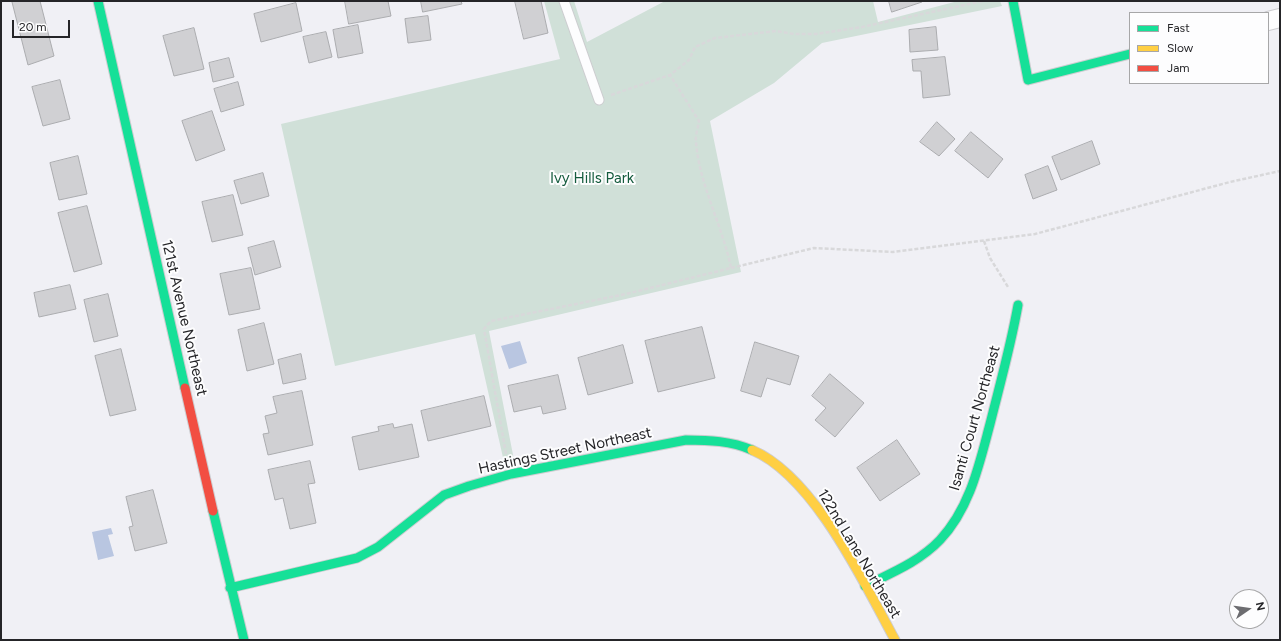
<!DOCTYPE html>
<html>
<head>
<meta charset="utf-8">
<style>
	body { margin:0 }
	#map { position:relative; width:1281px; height:641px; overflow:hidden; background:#f0f0f5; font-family:Figtree,sans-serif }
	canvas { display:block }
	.frame { position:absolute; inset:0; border:2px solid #252528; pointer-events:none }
	.legend { position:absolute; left:1129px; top:12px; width:140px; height:72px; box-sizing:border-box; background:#fdfdfe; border:1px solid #a7a7a8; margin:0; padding:5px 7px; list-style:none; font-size:12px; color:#252528 }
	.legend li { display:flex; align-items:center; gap:8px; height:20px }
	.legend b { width:20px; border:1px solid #a7a7a8 }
	.north { position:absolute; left:1229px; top:589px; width:40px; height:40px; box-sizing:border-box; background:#fdfdfe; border:1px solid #a7a7a8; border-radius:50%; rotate:77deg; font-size:11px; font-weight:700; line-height:16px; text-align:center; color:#252528 }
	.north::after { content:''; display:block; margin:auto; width:14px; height:18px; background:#6c6c70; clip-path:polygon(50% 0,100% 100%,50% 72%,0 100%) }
	.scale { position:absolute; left:12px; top:20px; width:58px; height:18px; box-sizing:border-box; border:2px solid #252528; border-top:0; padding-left:5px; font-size:12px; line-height:14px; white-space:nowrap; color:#252528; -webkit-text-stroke:3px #fdfdfe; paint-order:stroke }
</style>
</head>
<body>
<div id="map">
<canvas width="1281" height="641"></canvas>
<div class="frame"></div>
<ul class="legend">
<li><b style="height:5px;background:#16e098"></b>Fast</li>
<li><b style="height:5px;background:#ffcf43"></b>Slow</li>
<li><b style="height:5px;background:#f24e42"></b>Jam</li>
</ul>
<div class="north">N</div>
<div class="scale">20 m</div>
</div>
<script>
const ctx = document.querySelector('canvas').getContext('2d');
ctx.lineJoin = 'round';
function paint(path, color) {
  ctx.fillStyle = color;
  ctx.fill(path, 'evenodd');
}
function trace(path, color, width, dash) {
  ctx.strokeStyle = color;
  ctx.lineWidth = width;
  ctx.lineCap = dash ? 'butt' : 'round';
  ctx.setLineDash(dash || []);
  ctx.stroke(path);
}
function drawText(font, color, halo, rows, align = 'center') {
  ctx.font = font + ' Figtree,sans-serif';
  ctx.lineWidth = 4;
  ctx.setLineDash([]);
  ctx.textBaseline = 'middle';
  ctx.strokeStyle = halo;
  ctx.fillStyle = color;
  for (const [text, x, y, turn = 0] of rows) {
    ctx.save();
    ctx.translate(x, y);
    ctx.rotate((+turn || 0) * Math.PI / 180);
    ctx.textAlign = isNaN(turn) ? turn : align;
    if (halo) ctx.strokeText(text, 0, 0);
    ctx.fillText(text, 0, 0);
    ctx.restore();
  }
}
paint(new Path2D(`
	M544 1H574L587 42 665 1H873L878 22 958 1H1000L1002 6 822 43 774 83 710 121 741 272 489 331 514 460 504 462 475 334 335 366 281 124 560 59Z`), '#d0e0d8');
paint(new Path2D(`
	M520 341 527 363 509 369 501 346Z
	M111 528 113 534 108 535 114 556 98 560 92 532Z`), '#b9c6e1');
const building = new Path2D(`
	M17 1H40L54 56 28 65 12 2Z
	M345 1H388L391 16 349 24Z
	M421 1H461L462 4 423 12Z
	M515 1H541L548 33 524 39Z
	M889 1H921L922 2 892 12Z
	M296 3 302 31 261 42 254 14Z
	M428 16 431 40 408 43 405 19Z
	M358 25 363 53 338 58 333 30Z
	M936 27 938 50 910 52 909 30Z
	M194 28 204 69 174 76 163 36Z
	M326 32 332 57 309 63 303 37Z
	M945 57 950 95 923 98 921 71H913L912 60Z
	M229 58 234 77 213 82 209 63Z
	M60 80 70 119 43 126 32 87Z
	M238 82 244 105 221 112 214 89Z
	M212 111 225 150 196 161 182 121Z
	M937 122 955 139 939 156 920 142Z
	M971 132 1003 159 988 178 955 151Z
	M1092 141 1100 164 1061 180 1052 157Z
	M78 156 87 194 59 200 50 163Z
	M1048 166 1057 190 1033 199 1025 175Z
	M263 173 269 196 241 204 234 181Z
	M233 195 243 235 212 242 202 202Z
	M87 206 102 264 74 272 58 213Z
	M274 241 281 267 255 275 248 248Z
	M251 268 260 309 229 315 220 274Z
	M70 285 76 309 39 317 34 293Z
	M108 294 118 336 94 342 84 300Z
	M264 323 274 364 247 371 238 330Z
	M702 327 715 378 658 392 645 341Z
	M755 342 799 356 790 385 767 378 761 397 741 391Z
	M623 345 633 383 588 395 578 358Z
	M121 349 136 410 110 416 95 356Z
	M301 354 306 379 283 384 278 360Z
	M830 374 864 403 835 437 815 420 826 408 812 396Z
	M558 375 566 409 543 414 541 406 514 412 508 386Z
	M302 391 313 445 268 455 263 434 269 433 265 416 277 413 273 397Z
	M484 396 491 426 428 441 421 411Z
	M393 424 394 428 412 424 419 457 359 470 352 437 379 431 378 427Z
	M897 440 920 474 880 501 857 468Z
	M310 461 315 483 308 484 316 523 290 529 283 498 275 500 268 470Z
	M153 490 167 543 135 551 129 527 133 526 126 497Z`);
paint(building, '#d0d0d3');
trace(building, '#abacaf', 1);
const lane = new Path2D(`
	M564 1 599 100`);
const street = new Path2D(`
	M1268 21 1280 18`);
const fast = new Path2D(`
	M98 1 185 388
	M1013 1 1028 80 1130 54
	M213 511 244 640
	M865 586C891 573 919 562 940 540 970 508 979 465 990 424 1000 384 1011 345 1018 305
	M230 588 357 558 378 547 444 495 469 486 511 474 686 440C709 440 731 441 752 450`);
const slow = new Path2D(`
	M752 450C814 476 864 583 895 640`);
const jam = new Path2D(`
	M185 388 213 511`);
trace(lane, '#cdcdd0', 11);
trace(street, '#cdcdd0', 20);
trace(fast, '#cdcdd0', 11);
trace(slow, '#cdcdd0', 11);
trace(jam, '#cdcdd0', 11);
trace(new Path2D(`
	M611 95 670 75 689 60 695 47 715 38 776 31 794 34H816L862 27 983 1
	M984 241 990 258 1008 287
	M731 268 814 248 893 252 1035 234 1230 182 1280 171
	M506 454 484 329 491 321 626 294 731 268C723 227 699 184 696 142 695 136 698 128 699 121L670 75`), '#d8d8da', 2.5, [4, 2]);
trace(lane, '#fdfdfe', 9);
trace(street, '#fdfdfe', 18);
trace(fast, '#16e098', 9);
trace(slow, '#ffcf43', 9);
trace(jam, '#f24e42', 9);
drawText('15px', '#155c3e', '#fdfdfe', [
	["Ivy Hills Park",592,179]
]);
drawText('15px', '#252528', '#fdfdfe', [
	["121st Avenue Northeast",184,318,77],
	["Isanti Court Northeast",975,418,-74],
	["Hastings Street Northeast",565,451,-12],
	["122nd Lane Northeast",859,554,59]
]);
</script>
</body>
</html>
